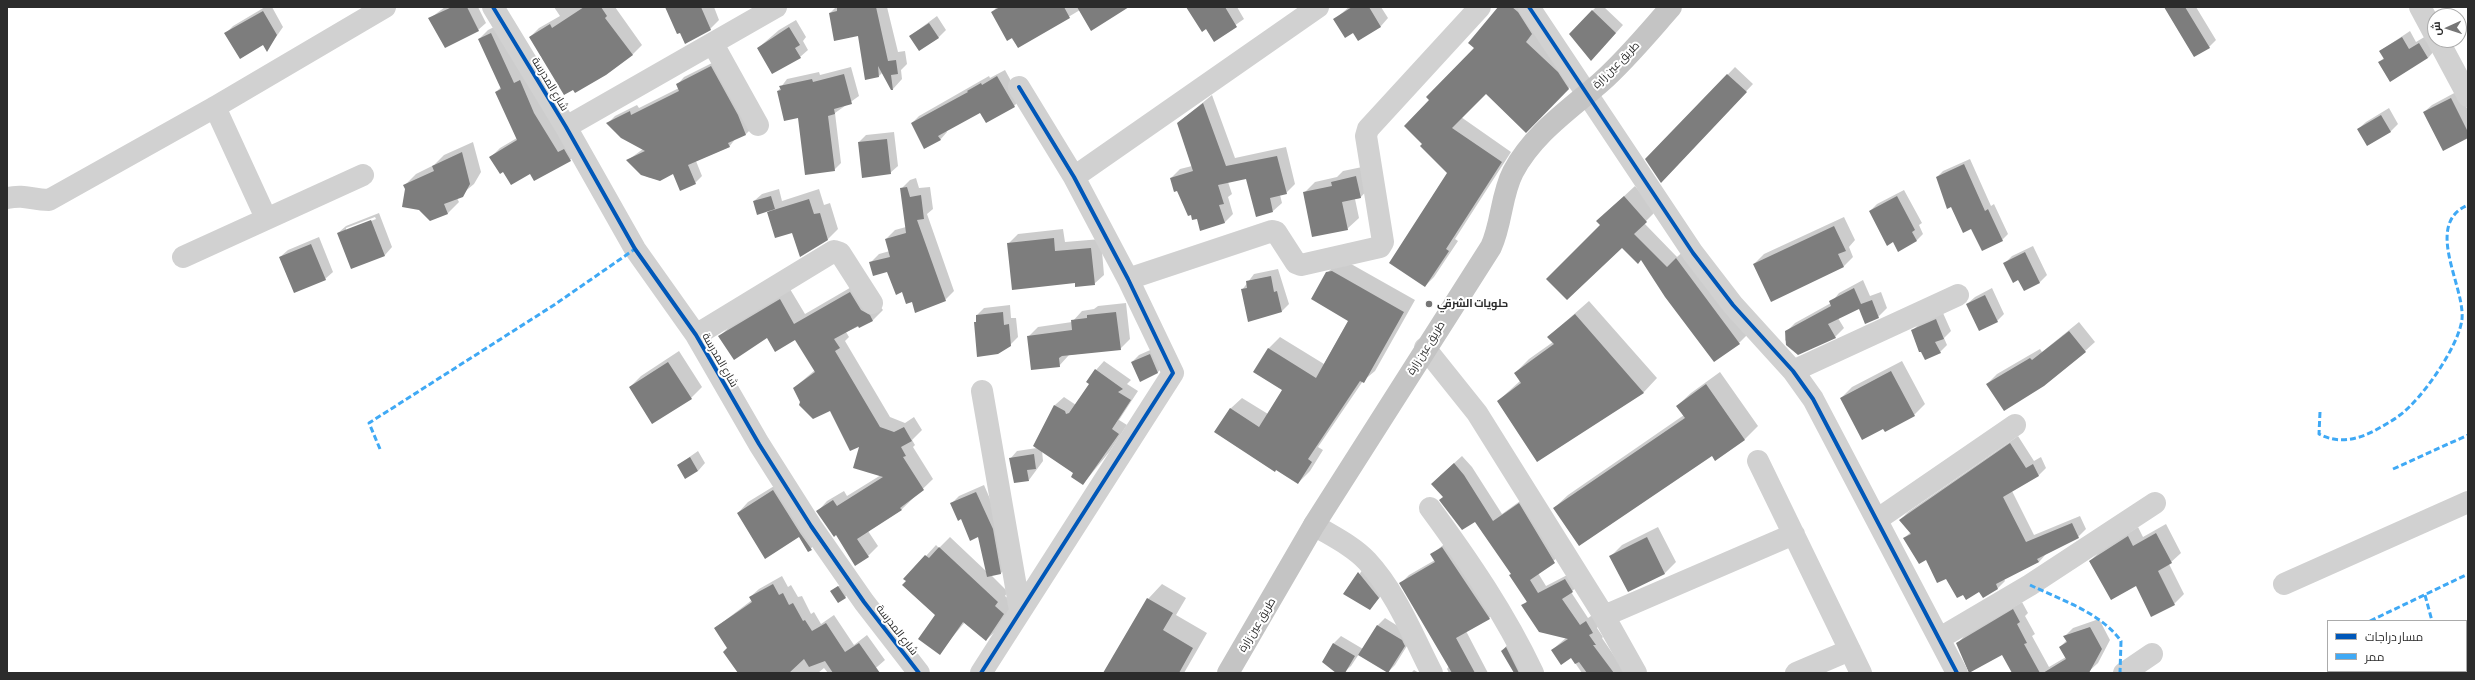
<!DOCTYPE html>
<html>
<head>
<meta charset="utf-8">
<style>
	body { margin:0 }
	#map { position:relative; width:2475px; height:680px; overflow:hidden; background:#fff; font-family:"Asap Condensed",Cairo,sans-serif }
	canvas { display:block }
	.frame { position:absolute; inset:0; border:8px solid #2c2c2c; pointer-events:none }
	.legend { position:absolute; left:2327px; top:620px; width:140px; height:52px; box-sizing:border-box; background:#fff; border:1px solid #ababab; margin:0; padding:5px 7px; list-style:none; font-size:12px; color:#2c2c2c }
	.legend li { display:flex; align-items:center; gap:8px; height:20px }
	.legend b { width:20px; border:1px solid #ababab }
	.north { position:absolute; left:2427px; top:8px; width:40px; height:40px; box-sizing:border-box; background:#fff; border:1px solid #ababab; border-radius:50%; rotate:267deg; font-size:11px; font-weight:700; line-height:16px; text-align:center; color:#2c2c2c }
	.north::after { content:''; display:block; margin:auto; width:14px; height:18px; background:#767676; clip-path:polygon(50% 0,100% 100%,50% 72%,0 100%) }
</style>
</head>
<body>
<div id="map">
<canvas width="2475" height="680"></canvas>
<div class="frame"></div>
<ul class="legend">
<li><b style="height:5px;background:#0057b8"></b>مسار دراجات</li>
<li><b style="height:5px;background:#3fa9f5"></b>ممر</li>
</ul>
<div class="north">ش</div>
</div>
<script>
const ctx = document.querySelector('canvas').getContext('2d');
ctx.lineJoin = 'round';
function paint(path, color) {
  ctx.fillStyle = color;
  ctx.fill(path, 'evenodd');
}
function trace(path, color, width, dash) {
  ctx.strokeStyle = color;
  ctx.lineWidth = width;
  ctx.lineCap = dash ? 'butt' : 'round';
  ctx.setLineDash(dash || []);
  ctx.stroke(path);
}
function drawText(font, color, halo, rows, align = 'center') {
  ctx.font = font + ' "Asap Condensed",Cairo,sans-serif';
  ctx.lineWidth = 4;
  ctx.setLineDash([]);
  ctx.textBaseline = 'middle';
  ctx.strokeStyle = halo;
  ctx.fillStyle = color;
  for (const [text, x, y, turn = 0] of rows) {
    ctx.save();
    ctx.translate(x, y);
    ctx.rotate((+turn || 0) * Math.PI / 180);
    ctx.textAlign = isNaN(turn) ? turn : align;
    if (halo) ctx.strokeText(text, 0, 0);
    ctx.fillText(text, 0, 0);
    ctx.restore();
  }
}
paint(new Path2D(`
	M265 7H272L283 27 267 50 264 44 226 33 233 26Z
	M445 7H478L486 23 478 30 429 19Z
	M554 7H615L642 45 632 55 530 37 539 28 560 16Z
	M667 7H714L719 20 710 29Z
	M836 7H887L898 52 905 51 907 64 901 70 902 79 893 89 882 73 879 76 858 35 830 13Z
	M997 7H1127L1080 10 1018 47 992 12Z
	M1195 7H1237L1244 19 1214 40Z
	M1349 7H1381L1388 18 1381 26 1358 40 1353 32 1335 19Z
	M1499 7H1530L1578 79 1526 131 1486 93 1461 117 1511 152 1455 239 1458 241 1434 277 1425 286 1448 173 1424 144 1430 100 1476 48Z
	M1596 7H1604L1623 25 1599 52 1570 34Z
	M2165 7H2196L2216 40 2209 47Z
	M937 16 946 30 938 38 910 36Z
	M796 20 806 37 803 41 808 50 800 57 772 73 758 48 779 30Z
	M500 24 579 151 570 160 530 173 504 171 491 157 500 148 517 138 496 92 501 87 479 39 488 30Z
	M2410 31 2416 42 2426 36 2435 50 2428 58 2379 62 2384 58 2380 51Z
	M718 60 753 127 746 134 736 138 729 147 696 161 702 176 695 183 673 173 660 180 647 177 628 160 643 149 608 123 615 116 637 105 639 108 679 88 677 85 684 77Z
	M851 67 859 96 835 113 841 163 834 170 799 117 778 91 787 79 819 72 820 75Z
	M1735 67 1753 84 1668 174 1647 159Z
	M1005 70 1021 99 1014 106 980 112 946 130 947 132 940 140 912 123 919 116 989 76 990 78Z
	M2458 91 2468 110V137L2424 112 2432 105Z
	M1212 95 1235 158 1286 147 1295 184 1286 193 1280 195 1282 203 1273 211 1247 178 1228 182 1232 194 1228 197 1233 214 1224 223 1197 217 1171 178 1180 169 1192 166 1178 123Z
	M2389 108 2398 124 2391 131 2368 145 2358 129 2366 122Z
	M894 132 898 166 890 173 859 142 866 135Z
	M473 142 481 172 474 184 457 198 459 202 448 213 431 220 405 185 416 174 434 165 444 155Z
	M1970 159 1991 206 1994 204 2008 234 2002 240 1972 228 1937 177 1943 171Z
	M1367 166 1371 186 1360 198 1355 199 1359 218 1347 229 1304 193 1315 182 1337 177 1343 171Z
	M916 178 919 188 930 187 933 209 927 214 954 291 945 300 912 301 888 271 870 263 879 254 890 251 886 239 895 230 906 227 901 189 910 180Z
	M1635 186 1656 211 1644 223 1677 257 1686 249 1749 333 1739 343 1641 259 1622 246 1601 225 1608 211Z
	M779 189 782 201 819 189 824 205 830 203 838 229 828 239 793 232 769 212 771 209 754 201 762 194Z
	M1904 190 1922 223 1919 225 1923 234 1917 240 1893 241 1870 211 1877 204Z
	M379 213 392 247 385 255 352 268 338 233 346 226ZM375 217 376 219 346 231V228Z
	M1844 217 1855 240 1849 247 1853 257 1844 266 1754 264 1764 254Z
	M1063 229 1065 242 1101 239 1104 275 1094 284 1076 282 1008 244 1018 234Z
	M319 237 333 272 325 279 280 257 288 250Z
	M2033 246 2047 275 2040 282 2024 290 2019 279 2005 263 2012 256Z
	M1344 260 1415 300 1375 371 1363 381 1318 447 1323 450 1310 471 1298 483 1230 409 1242 398 1268 414 1283 389 1268 349 1280 337 1324 364 1349 320 1327 273 1339 261Z
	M1278 269 1289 304 1282 311 1242 290 1254 274Z
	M1863 280 1870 296 1881 292 1887 308 1878 317 1859 308 1838 318 1844 328 1835 337 1798 354 1785 340 1786 332 1795 323 1831 303 1839 293Z
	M860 282 883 310 873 320 846 332 849 337 845 341 890 417 905 423 914 417 922 430 912 440 915 445 913 447 933 479 901 510 868 531 878 546 868 556 836 534 818 511 827 501 844 491 847 496 881 475 861 445 830 410 801 402 794 388 815 370 796 338 720 336 730 326 790 289 805 314Z
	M1992 288 2004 314 1997 321 1967 304 1975 297Z
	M1589 301 1657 378 1643 393 1498 401 1520 381 1515 373 1529 359 1553 342 1548 337Z
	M1126 303 1130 339 1120 349 1069 355 1059 366 1028 337 1038 327 1072 322 1082 311 1094 309 1098 306Z
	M1010 305 1011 318H1016L1018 337 1010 345 975 323 977 320V315L984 308Z
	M1943 313 1951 331 1944 338 1947 345 1940 352 1912 331 1919 324Z
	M2079 322 2095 342 2085 351 1987 384 1997 374 2040 349 2042 352Z
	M1157 347 1165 365 1157 373 1132 362 1139 355Z
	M679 351 702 387 691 398 630 387 641 376Z
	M1104 361 1131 380 1127 384 1138 391 1119 420 1127 425 1110 451 1083 484 1074 473 1042 450 1043 461 1029 480 1010 459 1017 451 1037 448 1034 445 1055 405 1064 397 1076 405 1091 384 1096 370Z
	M1902 361 1925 404 1914 415 1883 428 1841 398 1852 387Z
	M1720 372 1758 426 1745 439 1715 460 1712 455 1554 508 1568 495 1684 415 1677 406 1691 393Z
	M2018 436 2034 461 2041 457 2046 468 2039 475 2012 491 2034 535 2080 516 2086 529 2078 537 2046 554 2039 562 2004 579 2005 581 1998 588 1963 594 1904 538 1911 532 1900 520 1908 512Z
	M698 451 705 463 698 471 678 465Z
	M1462 456 1472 467 1502 514 1527 496 1562 554 1538 573 1546 586 1573 572 1580 584 1571 592 1588 618 1594 614 1600 624 1597 628 1603 637 1602 638 1626 673H1582L1571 657 1552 650 1567 637 1523 606 1527 601 1512 574 1475 520 1443 497 1440 476Z
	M784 480 822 538 808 551 799 536 738 513 748 502Z
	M984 485 1000 522 1008 566 1001 573 991 575 1008 592 1005 596 1014 603 997 630 986 640 965 622 939 653 937 615 905 579 936 545 939 548 950 537 987 572 979 536 961 518 951 504 959 496Z
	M2166 524 2181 553 2169 564 2184 594 2174 604 2090 561 2100 551 2138 527 2143 537Z
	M1658 527 1676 562 1665 573 1628 591 1611 556 1622 545Z
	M1452 538 1498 609 1489 618 1466 631 1488 673H1449L1447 669 1449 666 1401 583 1409 575 1435 560 1432 554Z
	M1366 565 1386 590 1370 609 1345 594Z
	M782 576 788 587 791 585 798 597 802 596 811 614 814 612 821 624 834 615 854 645 867 635 885 660 870 673H828L824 668 818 673H739L728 648 715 628 752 600 750 597 759 589Z
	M842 584 849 594 845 597 831 591Z
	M1162 584 1186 598 1176 615 1207 633 1184 673H1105L1148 599Z
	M2022 602 2028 613 2025 616 2035 634 2032 636 2049 667 2066 657 2060 647 2067 640 2065 636 2073 628 2099 619 2110 640 2098 663 2087 673H2013L2003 653 1957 644 1965 635Z
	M1385 618 1409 633 1412 638 1395 665 1388 672 1359 654 1351 666 1343 673 1334 643 1341 636 1363 649 1378 625Z
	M1509 643 1524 673H1515L1502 651Z
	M1414 670 1419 673H1411Z`), '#0003');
paint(new Path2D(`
	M452 7H467L479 31 445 48 428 18Z
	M584 7H601L607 16 605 18 633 55 606 75 575 93 573 90 564 95 529 37 550 24 552 28Z
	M665 7H701L711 30 685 44 680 33 677 34Z
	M837 7H876L888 61 896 60 898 74 891 75 893 90H891L878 66 879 77 865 80 858 36 834 41 829 13 837 11Z
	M1000 7H1064L1070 18 1018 48 1012 38 1007 41 991 12Z
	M1077 7H1129L1091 31Z
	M1186 7H1225L1237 27 1214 42 1206 29 1202 32Z
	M1352 7H1369L1381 27 1358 41 1353 33 1345 38 1333 19Z
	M1498 7H1512L1518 12 1532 34 1526 42 1558 72 1569 89 1526 133 1486 94 1452 128 1502 162 1446 249 1449 251 1425 287 1389 263 1447 173 1420 146 1422 144 1404 126 1429 100 1426 97 1474 48 1468 43Z
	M2164 7H2185L2210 48 2194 57Z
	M1592 10 1616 33 1591 61 1569 34Z
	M263 11 277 35 267 52 263 45 240 59 224 33Z
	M929 23 939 38 919 51 909 36Z
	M789 27 800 45 795 48 801 58 772 74 757 48Z
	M491 33 514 83 520 80 534 113 558 152 564 149 571 161 534 181 530 174 511 185 503 172 500 174 489 157 517 140 495 92 501 89 478 39Z
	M2402 37 2409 49 2419 43 2428 58 2390 82 2378 62 2384 59 2379 51Z
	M711 66 738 115 746 135 728 143 730 147 688 165 696 184 680 191 673 174 660 181 641 175 626 160 645 151 621 138 606 123 630 111 631 115 679 91 676 84Z
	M844 74 852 104 834 109 835 114 828 116 835 171 805 175 798 118 784 121 777 91 781 90 779 86 812 79 813 82Z
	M1727 74 1747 92 1661 183 1645 159Z
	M997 76 1015 107 986 123 980 113 938 136 941 140 924 149 911 123 968 92 967 91 981 83 982 85Z
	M2451 98 2468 132V138L2443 151 2423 112Z
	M1203 103 1226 166 1277 156 1287 194 1270 198 1273 212 1256 217 1246 179 1218 185 1224 204 1219 205 1225 223 1200 231 1197 219 1192 220 1191 215 1188 216 1177 191 1174 192 1170 178 1193 171 1177 123Z
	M2381 115 2391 132 2367 146 2357 129Z
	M887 139 891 174 862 178 858 142Z
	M462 152 470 184 463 197 444 204 448 214 430 221 419 210 402 207 405 189 403 185 434 171 432 166Z
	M1964 164 1985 211 1988 209 2003 241 1982 251 1971 229 1963 233 1951 207 1947 209 1936 177Z
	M1356 176 1361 198 1342 202 1348 230 1312 237 1303 192 1332 186 1331 182Z
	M907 187 910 197 921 195 924 219 917 220 946 301 915 313 912 302 906 304 902 292 896 295 887 272 873 276 869 262 890 257 885 239 906 233 900 188Z
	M771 196 775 209 757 215 753 201Z
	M1624 196 1647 222 1634 234 1667 267 1676 258 1740 344 1714 362 1665 297 1641 260 1638 264 1622 248 1567 300 1546 279 1600 225 1596 221Z
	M1897 196 1915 230 1912 232 1917 241 1898 252 1893 242 1887 246 1869 211Z
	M809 199 814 214 820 213 828 240 800 257 792 233 775 238 767 212Z
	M371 220 385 256 351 269 337 233Z
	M1834 226 1846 251 1838 254 1844 267 1771 302 1753 264Z
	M1054 238 1055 251 1091 248 1095 285 1075 287V283L1012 290 1007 243Z
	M311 244 326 280 294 293 279 257Z
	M2025 252 2040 283 2024 291 2018 280 2013 283 2003 263Z
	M1332 271 1404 312 1364 383 1360 381 1308 459 1312 462 1298 484 1276 470 1275 472 1214 432 1230 408 1259 427 1282 390 1253 372 1268 348 1316 378 1348 321 1311 299 1326 272Z
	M1271 276 1274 292 1277 291 1282 312 1248 322 1241 289 1247 288 1246 281Z
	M1854 288 1861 304 1872 300 1879 318 1865 324 1859 309 1828 324 1836 338 1798 355 1786 345 1785 331 1831 306 1829 301Z
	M850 292 861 310 870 315 873 321 859 328 858 326 834 339 840 348 835 351 880 427 894 432 904 427 912 441 901 447 906 456 903 457 924 490 900 508 902 510 857 539 869 557 855 566 836 535 834 537 816 511 833 500 837 506 883 477 853 468 859 447 850 451 830 411 813 419 799 405 800 402 793 388 815 372 795 340 775 352 767 338 734 360 718 336 780 299 794 324Z
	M1985 295 1998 322 1979 331 1966 304Z
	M1003 312 1004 325 1009 324 1011 346 998 354 977 357 974 322H976V315Z
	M1116 312 1121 350 1062 356 1059 358 1060 367 1031 370 1027 336 1072 330 1071 320 1087 318V315Z
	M1575 314 1644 393 1537 462 1497 401 1521 383 1514 373 1554 344 1547 337Z
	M1936 319 1944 339 1935 342 1941 353 1925 360 1921 352H1919L1911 330Z
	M2069 331 2086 352 2044 386 2004 411 1986 384 2030 358 2032 360Z
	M1150 354 1158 373 1140 382 1131 362Z
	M668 362 692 399 652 424 629 387Z
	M1095 369 1123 389 1118 392 1131 400 1112 429 1119 434 1083 485 1071 477 1073 473 1033 446 1054 405 1065 411 1066 414 1069 413 1089 384 1086 382Z
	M1891 371 1915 416 1885 432 1883 429 1862 440 1840 398Z
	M1706 384 1745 440 1715 461 1712 456 1579 546 1553 508 1685 418 1676 406Z
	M2010 443 2026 468 2033 464 2039 476 2003 497 2026 542 2072 523 2079 538 2037 559 2039 562 1996 584 1998 589 1983 598 1979 592 1966 600 1963 595 1957 598 1946 579 1937 583 1926 560 1919 564 1903 538 1911 534 1899 520Z
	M1034 454 1036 469 1027 470 1029 481 1014 483 1009 458Z
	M690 457 698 471 685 479 677 465Z
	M1454 463 1464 475 1493 521 1519 503 1555 563 1530 580 1538 593 1565 579 1573 592 1562 599 1580 625 1586 621 1593 633 1589 635 1596 645H1593L1614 673H1587L1579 662 1575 664 1571 658 1561 665 1551 650 1568 639 1539 632 1521 605 1527 602 1509 575 1511 574 1475 522 1462 530 1439 500 1443 497 1431 484Z
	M773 490 800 533 812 550 808 552 799 537 765 559 737 513Z
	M976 492 993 529 1001 574 987 577 978 537 970 541 961 519 958 521 950 503Z
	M2156 533 2172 563 2158 571 2175 605 2151 617 2136 586 2111 600 2089 561 2128 536 2133 546Z
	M1647 537 1665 574 1628 592 1609 556Z
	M939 547 998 602 995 606 1004 614 986 641 963 622 940 655 918 639 935 615 902 585 906 581 903 579 925 555 929 558Z
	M1442 547 1490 619 1456 638 1475 673H1452L1399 583 1435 562 1430 554Z
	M1358 572 1379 598 1370 610 1343 594Z
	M773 584 779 595 783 593 789 605 793 603 803 621 805 620 812 631 826 623 845 652 859 643 880 673H833L825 661 809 667 804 659 789 673H738L723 652 727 648 714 628 752 602 749 597Z
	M838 586 846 598 838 603 830 591Z
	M1147 598 1173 613 1163 630 1193 648 1179 673H1103Z
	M2013 609 2020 622 2017 624 2027 643 2024 644 2040 673H2012L2002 655 1969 673 1956 643Z
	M1377 625 1402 640 1405 646 1388 673 1358 655Z
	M2090 627 2102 649 2089 673H2043L2066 659 2059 647 2067 642 2063 636Z
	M1333 643 1355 656 1345 673H1336L1322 662Z
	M1506 647 1519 673H1514L1501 651Z`), '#7d7d7d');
trace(new Path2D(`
	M493 7 566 127 635 249 696 335 759 444 811 526 864 602 919 673
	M1529 7 1693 253 1733 305 1793 371 1813 399 1957 673
	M2420 7 2435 35
	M2438 40 2468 96
	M713 44 758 125
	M215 107 266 218
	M566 127 776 7
	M1074 177 1318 7
	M7 198C26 194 31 200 49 200L215 107 385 7
	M183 257 363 175
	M1128 279 1272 231 1276 232 1296 263 1301 265 1380 247 1383 242 1366 136 1368 129 1480 7
	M696 335 834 251 840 253 872 303
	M1425 348 1477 413 1604 616 1636 673
	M1793 371 1958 295
	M982 391 1020 610
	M1758 461 1861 673
	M1430 508C1469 561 1505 614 1533 673
	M1878 519 2015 425
	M1314 525C1332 536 1353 546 1367 561 1396 592 1413 636 1432 673
	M2284 584 2468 502
	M1604 616 1794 534
	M1940 638 2030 585 2155 503
	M981 673 1173 373 1128 279 1074 177 1019 87
	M1796 673 1850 650
	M2124 673 2152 654`), '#d1d1d1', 22);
trace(new Path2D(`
	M1228 673 1314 525 1491 247C1502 223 1501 195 1513 172 1533 134 1569 110 1600 83 1626 60 1648 33 1671 7`), '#c4c4c4', 22);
trace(new Path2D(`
	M2320 412 2319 434C2338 444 2356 440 2374 431 2383 426 2392 421 2400 415 2422 399 2459 346 2462 319 2465 286 2423 224 2468 205
	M380 449 369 423 554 305 635 249
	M2393 469 2468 435
	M2030 585C2061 600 2100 612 2121 641L2120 673
	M2425 595 2432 621
	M2370 621 2468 574
	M2447 671 2448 673`), '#3fa9f5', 3, [6, 3]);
trace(new Path2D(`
	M493 7 566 127 635 249 696 335 759 444 811 526 864 602 919 673
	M1529 7 1693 253 1733 305 1793 371 1813 399 1957 673
	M981 673 1173 373 1128 279 1074 177 1019 87`), '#0057b8', 4);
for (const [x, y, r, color] of [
	[1429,304,4,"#767676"]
]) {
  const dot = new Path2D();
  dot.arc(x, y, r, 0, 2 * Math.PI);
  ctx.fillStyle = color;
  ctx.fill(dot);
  trace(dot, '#fff', 1.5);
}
drawText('11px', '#2c2c2c', '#fff', [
	["طريق عين زارة",1616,65,-45],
	["شارع المدرسة",550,84,59],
	["طريق عين زارة",1426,348,-58],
	["شارع المدرسة",720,360,60],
	["طريق عين زارة",1257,625,-59],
	["شارع المدرسة",897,630,52]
]);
drawText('bold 11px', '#2c2c2c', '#fff', [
	["حلويات الشرقي",1437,304]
], 'left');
</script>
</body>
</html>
